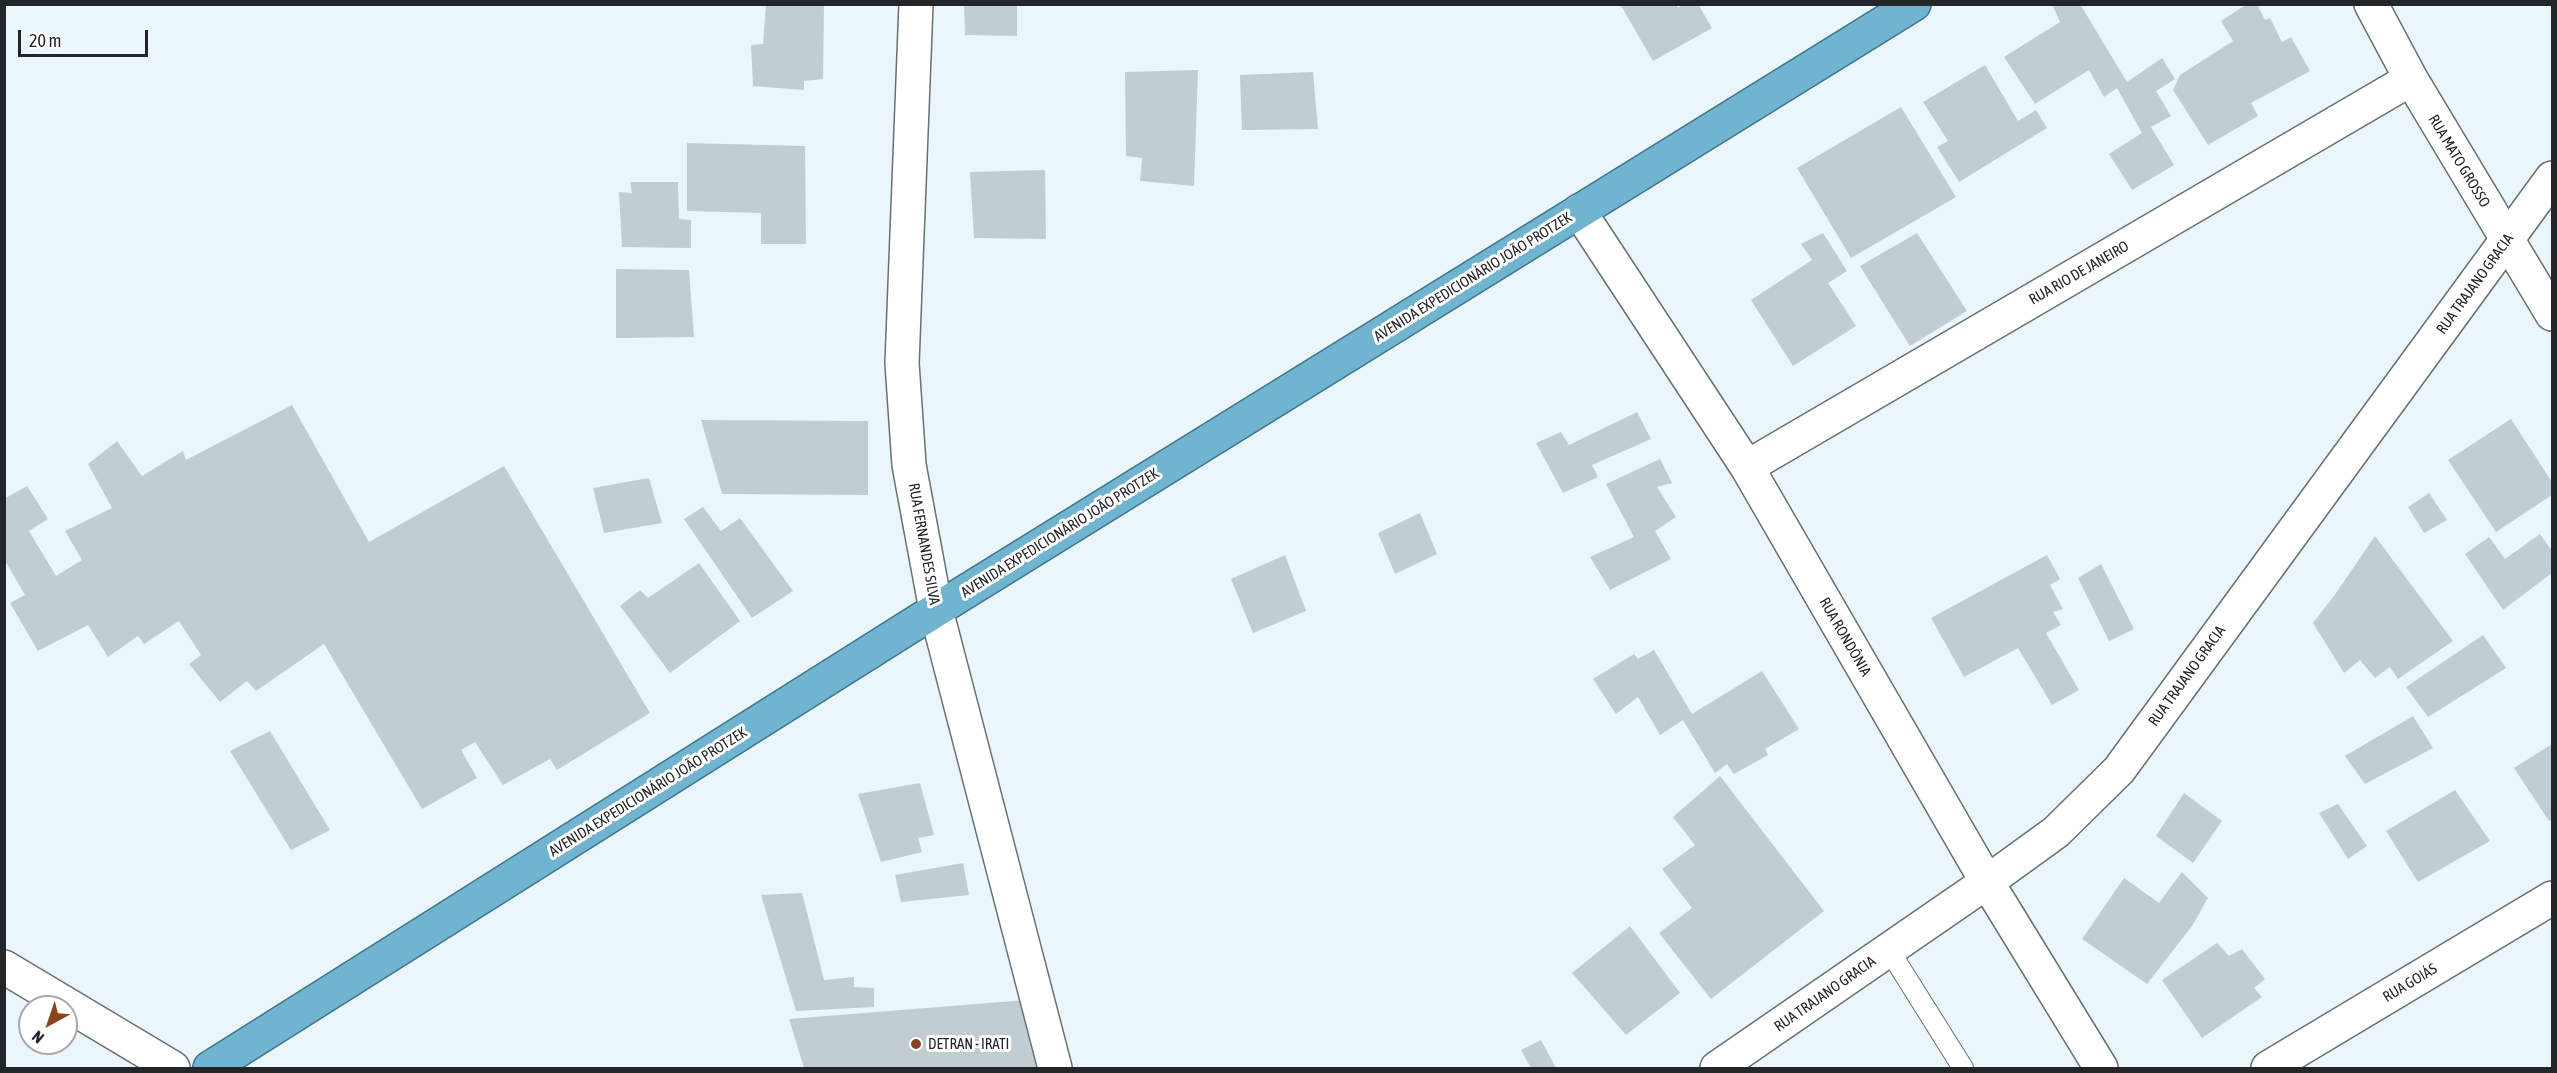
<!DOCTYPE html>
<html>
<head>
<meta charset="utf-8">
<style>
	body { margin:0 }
	#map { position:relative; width:2557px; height:1073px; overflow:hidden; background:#ebf6fb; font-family:"Asap Condensed",sans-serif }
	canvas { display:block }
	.frame { position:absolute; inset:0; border:6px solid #222628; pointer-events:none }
	.north { position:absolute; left:18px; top:995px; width:60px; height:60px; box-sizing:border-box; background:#fff; border:2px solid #a7a8a9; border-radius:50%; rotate:220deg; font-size:16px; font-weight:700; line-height:24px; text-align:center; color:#222628 }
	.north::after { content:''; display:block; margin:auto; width:21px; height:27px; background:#8b451e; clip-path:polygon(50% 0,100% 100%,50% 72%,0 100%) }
	.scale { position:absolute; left:18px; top:30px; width:130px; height:27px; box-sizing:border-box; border:3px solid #222628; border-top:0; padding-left:8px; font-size:18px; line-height:21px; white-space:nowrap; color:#222628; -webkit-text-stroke:4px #fff; paint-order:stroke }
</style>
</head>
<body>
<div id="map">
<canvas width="2557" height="1073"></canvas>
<div class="frame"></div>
<div class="north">N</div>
<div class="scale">20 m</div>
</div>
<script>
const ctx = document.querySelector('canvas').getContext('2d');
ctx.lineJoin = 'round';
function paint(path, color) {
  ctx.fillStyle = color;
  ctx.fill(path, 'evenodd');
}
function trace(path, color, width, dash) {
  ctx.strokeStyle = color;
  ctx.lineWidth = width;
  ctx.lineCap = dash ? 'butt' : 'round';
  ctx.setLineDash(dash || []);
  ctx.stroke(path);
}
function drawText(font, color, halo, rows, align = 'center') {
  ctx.font = font + ' "Asap Condensed",sans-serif';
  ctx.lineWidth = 6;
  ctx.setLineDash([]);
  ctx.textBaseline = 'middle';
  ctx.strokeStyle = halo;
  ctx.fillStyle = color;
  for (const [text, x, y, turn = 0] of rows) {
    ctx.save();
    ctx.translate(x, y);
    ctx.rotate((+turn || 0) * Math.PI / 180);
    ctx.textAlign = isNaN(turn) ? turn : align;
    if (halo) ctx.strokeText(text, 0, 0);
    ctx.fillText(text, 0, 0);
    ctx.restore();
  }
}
paint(new Path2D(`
	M766 4H824L823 79 804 81V90L753 86 751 45 763 44Z
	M964 4H1017V36L965 35Z
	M1620 4H1676L1678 8 1683 4H1698L1712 28 1653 61Z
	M2056 4H2080L2127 82 2162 58 2175 79 2156 91 2171 116 2151 127 2174 165 2132 190 2109 154 2142 133 2117 88 2104 97 2089 70 2035 104 2004 57 2060 22 2053 6Z
	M2247 4H2257L2265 20 2270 18 2282 42 2291 37 2310 71 2251 103 2258 116 2208 145 2173 90 2180 75 2233 41 2221 21Z
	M1985 65 2018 121 2036 110 2047 128 1959 182 1937 147 1948 141 1923 102Z
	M1198 70 1194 186 1140 181 1142 158 1126 156 1125 72Z
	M1313 72 1318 129 1242 130 1240 75Z
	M1901 107 1956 197 1851 258 1797 168Z
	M687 143 805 146 806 244H761V213L687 211Z
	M1045 170 1046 239 974 238 970 172Z
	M630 182H678L679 219 691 220V248L622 247 619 192 632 193Z
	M1823 233 1847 271 1828 283 1856 326 1793 366 1751 300 1812 260 1801 244Z
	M1917 233 1967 311 1910 346 1860 266Z
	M616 269 689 270 694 337 616 338Z
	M292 405 369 542 504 466 650 713 557 770 550 759 503 785 475 742 461 750 477 778 422 809 324 644 256 691 247 681 220 702 189 664 201 655 179 621 144 644 138 636 108 657 88 625 38 651 10 603 25 595 4 559V499L27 486 48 519 29 531 56 576 82 560 65 531 112 508 88 464 117 441 142 476 183 451 186 460Z
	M1637 412 1651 439 1592 465 1598 477 1563 493 1536 443 1561 432 1569 445Z
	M2511 419 2552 482V495L2496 532 2448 460Z
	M701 420 868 421V495L722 494Z
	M1660 459 1672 483 1657 487 1676 517 1655 531 1671 559 1610 590 1590 557 1634 537 1606 484Z
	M649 478 662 523 604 533 593 488Z
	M2429 493 2447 520 2424 533 2408 507Z
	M703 507 721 531 740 518 793 591 752 618 684 519Z
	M1420 513 1437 554 1395 574 1378 533Z
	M2540 534 2552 551V573L2503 610 2465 554 2489 537 2505 559Z
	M2375 536 2453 641 2398 679 2390 667 2375 678 2360 660 2344 673 2313 623 2334 596Z
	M1285 555 1306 611 1253 633 1231 579Z
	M2047 555 2060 579 2050 585 2063 609 2053 612 2061 625 2046 633 2079 690 2052 705 2018 648 1964 677 1931 618Z
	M699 563 740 621 670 673 620 606 640 590 648 598Z
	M2101 564 2134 629 2109 641 2078 578Z
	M2483 635 2506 668 2428 717 2406 687Z
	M1654 650 1692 714 1762 671 1799 729 1765 749 1768 755 1734 774 1727 764 1715 773 1683 720 1660 735 1638 697 1616 714 1593 679 1634 654 1638 659Z
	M2413 716 2433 748 2365 784 2345 756Z
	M270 731 330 830 291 850 230 751Z
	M2552 744V820L2549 821 2514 768Z
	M1720 776 1824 911 1711 999 1659 933 1692 908 1662 869 1695 845 1673 817Z
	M920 783 934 835 918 838 922 852 881 862 858 794Z
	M2455 790 2490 841 2418 882 2386 831Z
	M2184 793 2222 821 2193 863 2156 836Z
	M2338 804 2367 846 2348 859 2319 813Z
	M963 863 969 895 901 902 895 875Z
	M2182 872 2208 898 2192 926 2147 984 2082 939 2124 878 2159 903Z
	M802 893 824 980 854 977V987L874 988V1007L796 1011 761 895Z
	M1630 926 1680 993 1626 1035 1572 973Z
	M2217 943 2229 956 2242 949 2265 979 2254 988 2262 997 2202 1038 2162 980Z
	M1026 1000 1040 1068H804L789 1019Z
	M1541 1040 1556 1068H1531L1521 1050Z`), '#c2cdd2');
const service = new Path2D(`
	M1889 950 1963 1068`);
const minor = new Path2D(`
	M916 4 902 363 909 465 936 610 1055 1068
	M2371 4 2411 79 2552 314
	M1579 211 1747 467 1987 882 2101 1068
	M1747 467 2411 79
	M4 967 173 1068
	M2268 1068 2552 898`);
const secondary = new Path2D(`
	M1717 1068 1987 882 2056 832 2119 770 2552 178`);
const trunk = new Path2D(`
	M210 1068 936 610 1914 4`);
trace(service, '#677075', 22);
trace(minor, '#677075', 36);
trace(secondary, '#677075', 36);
trace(trunk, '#3d768e', 36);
trace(service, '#fff', 20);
trace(minor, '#fff', 33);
trace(secondary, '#fff', 33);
trace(trunk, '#70b4d0', 33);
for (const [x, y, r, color] of [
	[916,1044,6,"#8b451e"]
]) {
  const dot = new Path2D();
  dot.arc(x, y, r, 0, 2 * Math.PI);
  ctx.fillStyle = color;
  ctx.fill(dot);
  trace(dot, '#fff', 2);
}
drawText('15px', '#222628', '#fff', [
	["RUA MATO GROSSO",2459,161,59],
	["RUA RIO DE JANEIRO",2079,273,-30],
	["AVENIDA EXPEDICIONÁRIO JOÃO PROTZEK",1473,277,-32],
	["RUA TRAJANO GRACIA",2475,284,-54],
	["AVENIDA EXPEDICIONÁRIO JOÃO PROTZEK",1060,533,-32],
	["RUA FERNANDES SILVA",924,544,80],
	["RUA RONDÔNIA",1845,637,60],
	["RUA TRAJANO GRACIA",2187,676,-54],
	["AVENIDA EXPEDICIONÁRIO JOÃO PROTZEK",648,792,-32],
	["RUA GOIÁS",2410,983,-31],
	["RUA TRAJANO GRACIA",1825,994,-35]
]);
drawText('15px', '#222628', '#fff', [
	["DETRAN - IRATI",928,1044]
], 'left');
</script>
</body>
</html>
